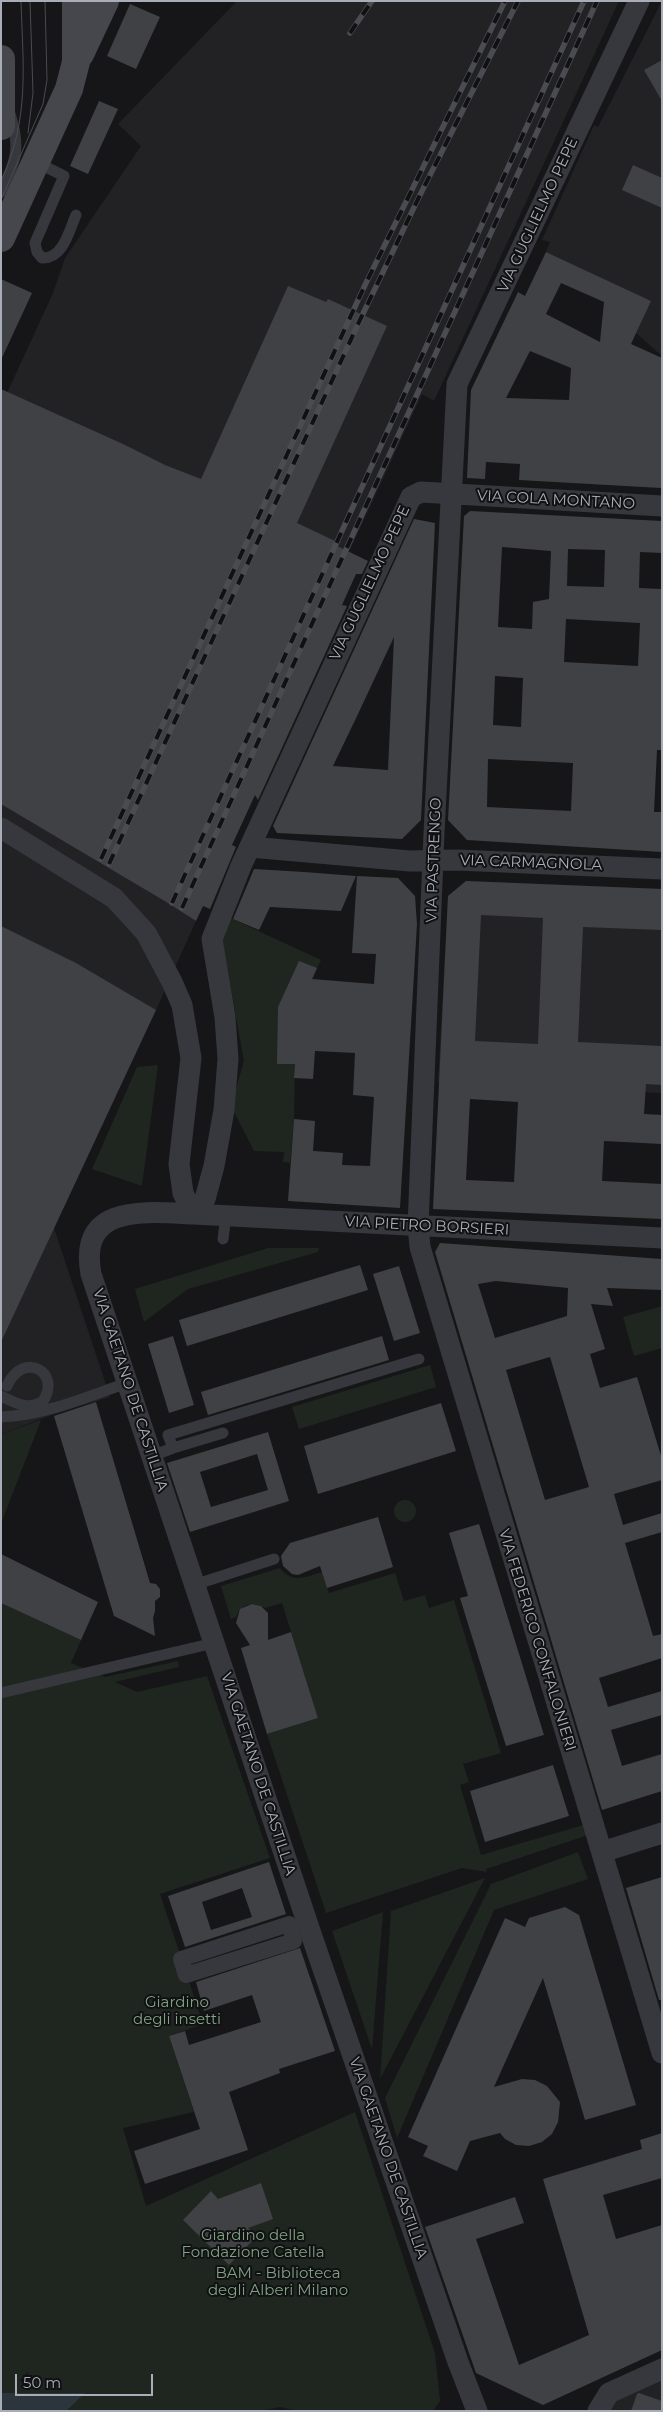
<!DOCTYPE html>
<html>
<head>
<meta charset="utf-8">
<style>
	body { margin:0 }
	#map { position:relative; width:663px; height:2412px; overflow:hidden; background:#161618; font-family:Montserrat,sans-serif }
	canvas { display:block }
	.frame { position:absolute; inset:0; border:2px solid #a8adb8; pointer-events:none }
	.scale { position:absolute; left:15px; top:2374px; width:138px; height:22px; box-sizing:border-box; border:2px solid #a8adb8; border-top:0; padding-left:6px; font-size:15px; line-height:18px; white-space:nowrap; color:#a8adb8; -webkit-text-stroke:4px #111113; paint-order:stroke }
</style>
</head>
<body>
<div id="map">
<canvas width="663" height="2412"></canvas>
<div class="frame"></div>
<div class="scale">50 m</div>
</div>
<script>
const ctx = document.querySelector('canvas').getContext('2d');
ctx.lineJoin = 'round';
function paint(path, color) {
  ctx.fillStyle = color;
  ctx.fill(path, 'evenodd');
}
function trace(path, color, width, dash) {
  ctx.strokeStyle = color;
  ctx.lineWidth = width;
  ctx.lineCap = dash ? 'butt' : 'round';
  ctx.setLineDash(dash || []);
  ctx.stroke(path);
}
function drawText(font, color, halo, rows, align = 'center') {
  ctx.font = font + ' Montserrat,sans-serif';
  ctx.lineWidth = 4;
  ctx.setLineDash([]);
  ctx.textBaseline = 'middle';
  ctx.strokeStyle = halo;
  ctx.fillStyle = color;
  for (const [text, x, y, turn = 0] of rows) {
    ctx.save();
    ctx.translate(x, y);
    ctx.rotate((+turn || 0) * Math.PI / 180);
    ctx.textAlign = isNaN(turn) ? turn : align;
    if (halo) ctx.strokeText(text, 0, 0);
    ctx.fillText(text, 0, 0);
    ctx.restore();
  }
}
paint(new Path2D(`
	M237 1H619L434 401 422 394 183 912 196 921 156 1010 1 1019V406L53 293 65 258 141 146 118 124Z
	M662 1V356L636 333 650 301 546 252 550 242 542 240 594 125 598 127Z
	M466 881 662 889V1093L438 1083 448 896Z
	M1 1135 54 1228 110 1397 54 1414 1 1434Z
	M662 2371V2411H599Z`), '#222225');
paint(new Path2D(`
	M226 916 321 960 296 1016 294 1119 290 1163 283 1162 284 1152 254 1151 231 1106 244 1061 220 929Z
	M158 1065 142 1186 92 1169 137 1067Z
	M268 1248H319L318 1252 188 1289 144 1322 135 1289Z
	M662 1306V1348L634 1356 623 1317Z
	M430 1365 436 1387 299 1429 292 1407Z
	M41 1420 2 1521 1 1523V1434Z
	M394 1511a11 11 0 1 1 22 0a11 11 0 1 1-22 0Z
	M280 1568C292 1584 306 1577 322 1572L329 1593 395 1573 404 1601 425 1595 429 1608 454 1600 501 1753 463 1764 469 1782 460 1785 481 1855 590 1823 594 1833 486 1869 487 1872 462 1868 326 1913 267 1734 318 1718 282 1603 265 1608C253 1601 241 1604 236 1617L231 1619 221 1586Z
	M1 1603 81 1640 71 1663 105 1677 178 1661 179 1667 115 1682 137 1692 207 1676 270 1858 160 1894 203 2024 169 2036 194 2112 123 2128 146 2206 355 2112 435 2353 440 2401 433 2411H298L280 2407 261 2411H1Z
	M578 1852 588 1879 494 1910 397 2138 385 2098 491 1884Z
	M485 1878 380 2079 391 1911Z
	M383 1912 372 2049 332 1931Z`), '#1e261f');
paint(new Path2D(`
	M1 2393H85L66 2411H1Z`), '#2c353c');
paint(new Path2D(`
	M130 4 160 17 136 69 107 56Z
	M662 60V101L644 70Z
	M99 101 118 109 88 174 70 166Z
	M633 165 662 178V208L622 190Z
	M546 252 651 301 631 344 662 358 661 488 519 480 520 464 486 462 485 479 467 478 471 390 518 292 525 296ZM561 283 604 302 600 342 546 314ZM530 351 571 368 569 400 506 398Z
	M1 279 32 293 1 360Z
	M288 286 326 302 328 299 387 326 297 523 335 541 333 544 368 561 362 574H356L342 605 347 606 258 800 255 795 232 845 236 847 210 909 203 906 196 921 168 903 1 804V389L123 444 165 465 201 479Z
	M470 511 662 521V553L640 552 639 588 662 589V750H657L654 812H662V852L467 840 448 820 464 516ZM502 547 551 551 549 599 533 602 532 629 498 627ZM568 549 605 550 604 587 567 586ZM566 619 640 623 638 666 564 662ZM495 676 523 678 521 727 493 725ZM488 759 573 763 571 811 487 807Z
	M414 519 435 523 421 820 402 839 277 833 273 826ZM394 637 388 770 333 766 358 714Z
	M254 869 304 872 356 876 341 911 270 907 259 930 233 919Z
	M357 876 398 878 415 896 417 924 400 1208 288 1201 294 1119 315 1121 313 1151 343 1153 342 1165 370 1166 374 1097 353 1095 355 1053 315 1051 313 1079 294 1078 295 1064H277L278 1007 299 961 317 968 312 979 374 984 376 954 352 953Z
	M466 881 662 889V930L583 927 578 1042 662 1046V1085L646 1084 644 1114 662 1115V1144L604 1141 602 1181 662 1184V1219L433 1209 448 896ZM481 915 543 918 538 1044 475 1041ZM470 1099 518 1102 514 1182 466 1180Z
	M1 926 76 963 156 1010 1 1342Z
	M440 1243 662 1259V1290L607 1288 613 1306 591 1304 605 1349 590 1354 600 1388 637 1377 662 1459V1480L614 1494 623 1525 662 1513V1532L625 1543 653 1636 662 1634V1658L599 1678 608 1707 662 1691V1715L611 1730 622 1766 662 1754V1791L602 1810 435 1252ZM496 1281 568 1288 567 1316 495 1338 478 1284ZM550 1357 589 1487 545 1500 506 1370Z
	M360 1265 368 1290 187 1346 179 1320Z
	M399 1266 420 1333 394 1341 373 1274Z
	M173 1336 194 1405 169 1413 148 1344Z
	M382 1336 389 1360 208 1415 201 1392Z
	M96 1402 150 1583 156 1584 160 1589V1597L155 1601V1611L153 1618 155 1636 114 1616 54 1416Z
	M441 1403 456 1451 318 1494 304 1446Z
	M268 1432 289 1501 190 1532 167 1463ZM257 1454 268 1490 211 1507 200 1472Z
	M378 1517 393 1567 327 1588 320 1566 298 1575 292 1574 283 1566 281 1556 290 1543Z
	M479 1524 544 1735 506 1746 460 1598 468 1596 449 1533Z
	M1 1554 98 1602 81 1640 1 1603Z
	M252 1604 261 1606 268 1613V1640L291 1632 318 1718 267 1734 241 1648 250 1645 236 1623 240 1609Z
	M553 1765 569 1816 485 1842 470 1791Z
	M269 1862 286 1914 185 1947 168 1896ZM242 1888 252 1917 211 1930 202 1902Z
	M662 1877V2000H659L626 1888Z
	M565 1907 579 1915 636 2105 585 2120 543 1978 494 2087 522 2079 535 2080 547 2086 560 2102 558 2122 552 2134 542 2142 529 2146 516 2145 505 2139 500 2133 470 2141 457 2171 423 2156 428 2146 408 2137 505 1918 525 1927 529 1918Z
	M300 1948 335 2051 279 2069 280 2073 229 2092 248 2150 145 2184 134 2151 200 2129 169 2036 185 2031 189 2045 261 2022 252 1995 204 2011 196 1982Z
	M662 2133V2178L603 2195 616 2239 662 2225V2350L543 2405 476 2373 425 2227 515 2197 524 2223 476 2239 519 2365 589 2335 543 2179 642 2149 640 2140Z
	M261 2183 273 2219 248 2228 257 2236 229 2265 183 2220 211 2191 218 2199Z
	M639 2393 662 2401V2411H631L637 2394Z`), '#404145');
trace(new Path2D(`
	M36 162 64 176 35 243 37 252 42 258C63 259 69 231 76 215
	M1 192C16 162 21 147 10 114
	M223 1239 226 1216
	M1 1396C16 1403 28 1411 43 1401 62 1372 23 1350 7 1386
	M1 1417C46 1415 86 1397 127 1383
	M173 1448 223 1433
	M152 1456 173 1448 168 1435 419 1359
	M194 1585 274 1559
	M1 1693 214 1643`), '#37383d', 11);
trace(new Path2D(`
	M289 1924 294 1941 186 1975 181 1959Z`), '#37383d', 16);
trace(new Path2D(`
	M639 1 457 384 434 833 418 1226 420 1247 662 2053
	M1 828 114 898 146 933 172 982 182 1005 191 1058 179 1164 183 1193 193 1214
	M250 847 410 861 458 860 662 869
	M193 1214 205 1199 214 1166 224 1110 228 1059 225 1017 212 939 241 866 411 497 421 492 662 506
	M602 1852 662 1833
	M477 2411 458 2362 309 1928 91 1274C78 1203 146 1212 193 1214L662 1238
	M598 2411 609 2393 662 2369`), '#37383d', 21);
trace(new Path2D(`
	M80 54 105 1
	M1 59V126
	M1 238 69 89 76 62V1`), '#45474d', 28);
trace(new Path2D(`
	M28 133 33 93 30 1
	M1 181C30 119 23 67 21 1
	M1 200 43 104 47 80 45 1`), '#4a4c52', 1);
const rail = new Path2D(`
	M350 33 372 1
	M101 859 365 285 505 1
	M109 864 359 322 420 195 518 1
	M172 903 584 1
	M182 908 597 1`);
trace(rail, '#4a4c52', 5.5);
trace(rail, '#111113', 4, [11]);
drawText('15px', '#a8adb8', '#111113', [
	["VIA GUGLIELMO PEPE",538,215,-65],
	["VIA COLA MONTANO",556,500,3],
	["VIA GUGLIELMO PEPE",370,583,-65],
	["VIA PASTRENGO",434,860,-88],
	["VIA CARMAGNOLA",531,863,2],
	["VIA PIETRO BORSIERI",427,1226,3],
	["VIA GAETANO DE CASTILLIA",130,1390,72],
	["VIA FEDERICO CONFALONIERI",537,1640,73],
	["VIA GAETANO DE CASTILLIA",258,1774,72],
	["VIA GAETANO DE CASTILLIA",388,2158,71]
]);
drawText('15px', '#7fa381', '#111113', [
	["Giardino",177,2003],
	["degli insetti",177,2020],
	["Giardino della",253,2236],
	["Fondazione Catella",253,2253],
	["BAM - Biblioteca",278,2274],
	["degli Alberi Milano",278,2291]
]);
</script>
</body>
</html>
